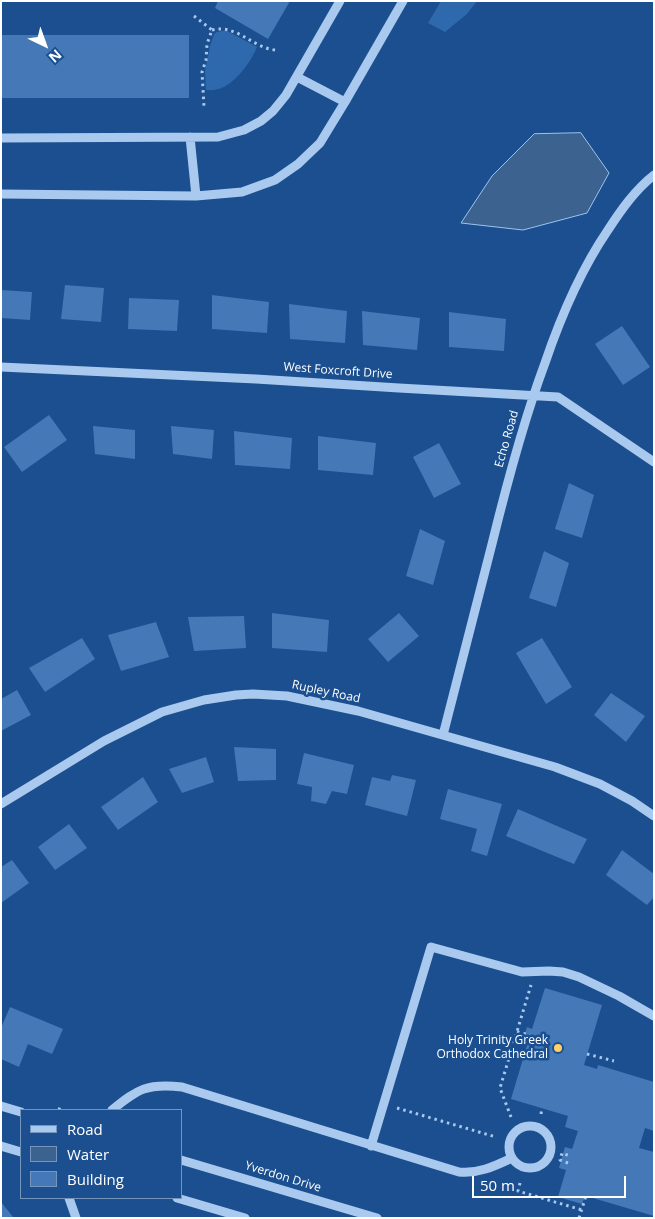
<!DOCTYPE html>
<html>
<head>
<meta charset="utf-8">
<style>
	body { margin:0 }
	#map { position:relative; width:655px; height:1219px; overflow:hidden; background:#1b4f8f; font-family:"Open Sans",sans-serif }
	canvas { display:block }
	.frame { position:absolute; inset:0; border:2px solid #fff; pointer-events:none }
	.legend { position:absolute; left:20px; top:1109px; width:162px; height:90px; box-sizing:border-box; background:#1b4f8f; border:1px solid #7695bc; margin:0; padding:6px 9px; list-style:none; font-size:15px; color:#fff }
	.legend li { display:flex; align-items:center; gap:10px; height:25px }
	.legend b { width:25px; border:1px solid #7695bc }
	.north { position:absolute; left:20px; top:20px; width:50px; height:50px; -webkit-text-stroke:4px #1b4f8f; paint-order:stroke; rotate:138deg; font-size:14px; font-weight:700; line-height:20px; text-align:center; color:#fff }
	.north::after { content:''; display:block; margin:auto; width:18px; height:22px; background:#fff; clip-path:polygon(50% 0,100% 100%,50% 72%,0 100%) }
	.scale { position:absolute; left:472px; top:1176px; width:154px; height:22px; box-sizing:border-box; border:2px solid #fff; border-top:0; padding-left:6px; font-size:15px; line-height:18px; white-space:nowrap; color:#fff; -webkit-text-stroke:4px #1b4f8f; paint-order:stroke }
</style>
</head>
<body>
<div id="map">
<canvas width="655" height="1219"></canvas>
<div class="frame"></div>
<ul class="legend">
<li><b style="height:6px;background:#a9c9ee"></b>Road</li>
<li><b style="height:14px;background:#3c6290"></b>Water</li>
<li><b style="height:14px;background:#4478b7"></b>Building</li>
</ul>
<div class="north">N</div>
<div class="scale">50 m</div>
</div>
<script>
const ctx = document.querySelector('canvas').getContext('2d');
ctx.lineJoin = 'round';
function paint(path, color) {
  ctx.fillStyle = color;
  ctx.fill(path, 'evenodd');
}
function trace(path, color, width, dash) {
  ctx.strokeStyle = color;
  ctx.lineWidth = width;
  ctx.lineCap = dash ? 'butt' : 'round';
  ctx.setLineDash(dash || []);
  ctx.stroke(path);
}
function drawText(font, color, halo, rows, align = 'center') {
  ctx.font = font + ' "Open Sans",sans-serif';
  ctx.lineWidth = 5;
  ctx.setLineDash([]);
  ctx.textBaseline = 'middle';
  ctx.strokeStyle = halo;
  ctx.fillStyle = color;
  for (const [text, x, y, turn = 0] of rows) {
    ctx.save();
    ctx.translate(x, y);
    ctx.rotate((+turn || 0) * Math.PI / 180);
    ctx.textAlign = isNaN(turn) ? turn : align;
    if (halo) ctx.strokeText(text, 0, 0);
    ctx.fillText(text, 0, 0);
    ctx.restore();
  }
}
paint(new Path2D(`
	M441 1H477L467 14 445 32 428 23Z
	M222 31H227L257 47C251 62 235 84 219 89 215 90 210 90 206 90L205 71 210 46 214 34 217 32Z`), '#2e69ad');
const water = new Path2D(`
	M581 133 609 173 587 213 523 230 461 223 492 176 534 134Z`);
paint(water, '#3c6290');
trace(water, '#9cc4f0', 1);
paint(new Path2D(`
	M218 1H290L268 39 215 8Z
	M1 35H189V98H1Z
	M65 285 104 288 101 322 61 319Z
	M1 290 32 292 30 320 1 318Z
	M212 295 269 302 267 333 212 329Z
	M129 298 179 300 177 331 128 329Z
	M289 304 347 311 345 343 290 339Z
	M362 311 420 318 417 350 363 345Z
	M449 312 506 319 504 351 449 347Z
	M622 326 650 367 623 385 595 344Z
	M49 415 67 440 22 472 4 447Z
	M93 426 135 430V459L95 454Z
	M171 426 214 430 212 459 173 454Z
	M234 431 292 438 290 469 235 465Z
	M318 436 376 443 373 475 318 470Z
	M439 443 461 484 434 498 413 457Z
	M569 483 594 495 582 538 555 529Z
	M420 529 445 541 433 585 406 576Z
	M544 551 569 563 556 607 529 598Z
	M272 613 329 620 327 652 272 648Z
	M399 613 419 636 388 662 368 639Z
	M244 616 246 648 194 651 188 617Z
	M156 622 169 657 121 671 108 635Z
	M82 638 95 659 45 692 29 668Z
	M542 638 572 687 546 704 516 653Z
	M17 690 31 715 1 731V699Z
	M611 693 645 716 626 742 594 715Z
	M234 747 276 749V780L238 781Z
	M304 753 354 765 347 794 332 791 326 804 311 801 312 787 297 784Z
	M206 757 214 782 182 793 169 769Z
	M392 775 416 780 407 816 365 805 372 777 390 781Z
	M143 777 158 802 118 830 101 807Z
	M448 789 502 804 487 856 471 851 477 829 440 819Z
	M518 809 587 839 574 864 506 836Z
	M69 824 87 848 55 870 38 847Z
	M622 850 654 874V897L647 905 606 875Z
	M12 860 29 883 1 903V867Z
	M545 988 602 1005 584 1065 597 1069 598 1065 654 1082V1131L645 1128 639 1148 654 1152V1216L586 1196H585L582 1204 558 1197 566 1170 559 1168 565 1147 572 1149 578 1131 565 1127 568 1116 511 1099 528 1042 523 1040 527 1027 532 1029Z
	M10 1007 63 1029 52 1054 28 1044 19 1067 1 1059V1028Z
	M1 1202 14 1218H1Z`), '#4478b7');
trace(new Path2D(`
	M194 16 212 30 207 44 206 60 202 72 204 107
	M212 30C237 24 251 47 275 50
	M517 1032 530 1035
	M587 1054 614 1061
	M397 1108 496 1137
	M59 1110 60 1106
	M541 1114 542 1108
	M511 1117 500 1088 531 985
	M568 1163 560 1160 562 1153 570 1156
	M520 1183 518 1191 582 1210
	M579 1218 586 1196`), '#a9c9ee', 3, [2.5, 4]);
trace(new Path2D(`
	M297 77 345 102
	M190 137 196 196
	M1 138 218 137 244 130 261 121 273 111 286 95 340 1
	M1 194 196 196 242 192 275 180 298 164 320 143 345 102 403 1
	M1 367 256 379 399 388 558 397 654 462
	M443 735C459 672 475 608 492 544 507 483 523 422 545 363 561 316 580 271 608 230 621 210 635 190 654 175
	M1 804 104 741 162 712 204 700 236 695 253 694 287 696 358 711 555 767 600 784 632 801 654 816
	M1 1106 21 1112
	M112 1110C138 1089 147 1083 182 1087L459 1172C479 1174 495 1166 512 1158
	M509 1147a21 21 0 1 1 42 0a21 21 0 1 1-42 0Z
	M1 1146 21 1152
	M371 1146 431 947 522 972 549 971 563 972 579 977 619 996 654 1016
	M181 1160 377 1218
	M69 1198 76 1218
	M177 1198 245 1218`), '#a9c9ee', 9);
for (const [x, y, r, color] of [
	[558,1048,5,"#ffd166"]
]) {
  const dot = new Path2D();
  dot.arc(x, y, r, 0, 2 * Math.PI);
  ctx.fillStyle = color;
  ctx.fill(dot);
  trace(dot, '#1b4f8f', 2);
}
drawText('12px', '#fff', '#1b4f8f', [
	["West Foxcroft Drive",338,371,4],
	["Echo Road",507,439,-74],
	["Rupley Road",326,692,12],
	["Yverdon Drive",283,1177,17]
]);
drawText('12px', '#fff', '#1b4f8f', [
	["Holy Trinity Greek",548,1041],
	["Orthodox Cathedral",548,1055]
], 'right');
</script>
</body>
</html>
